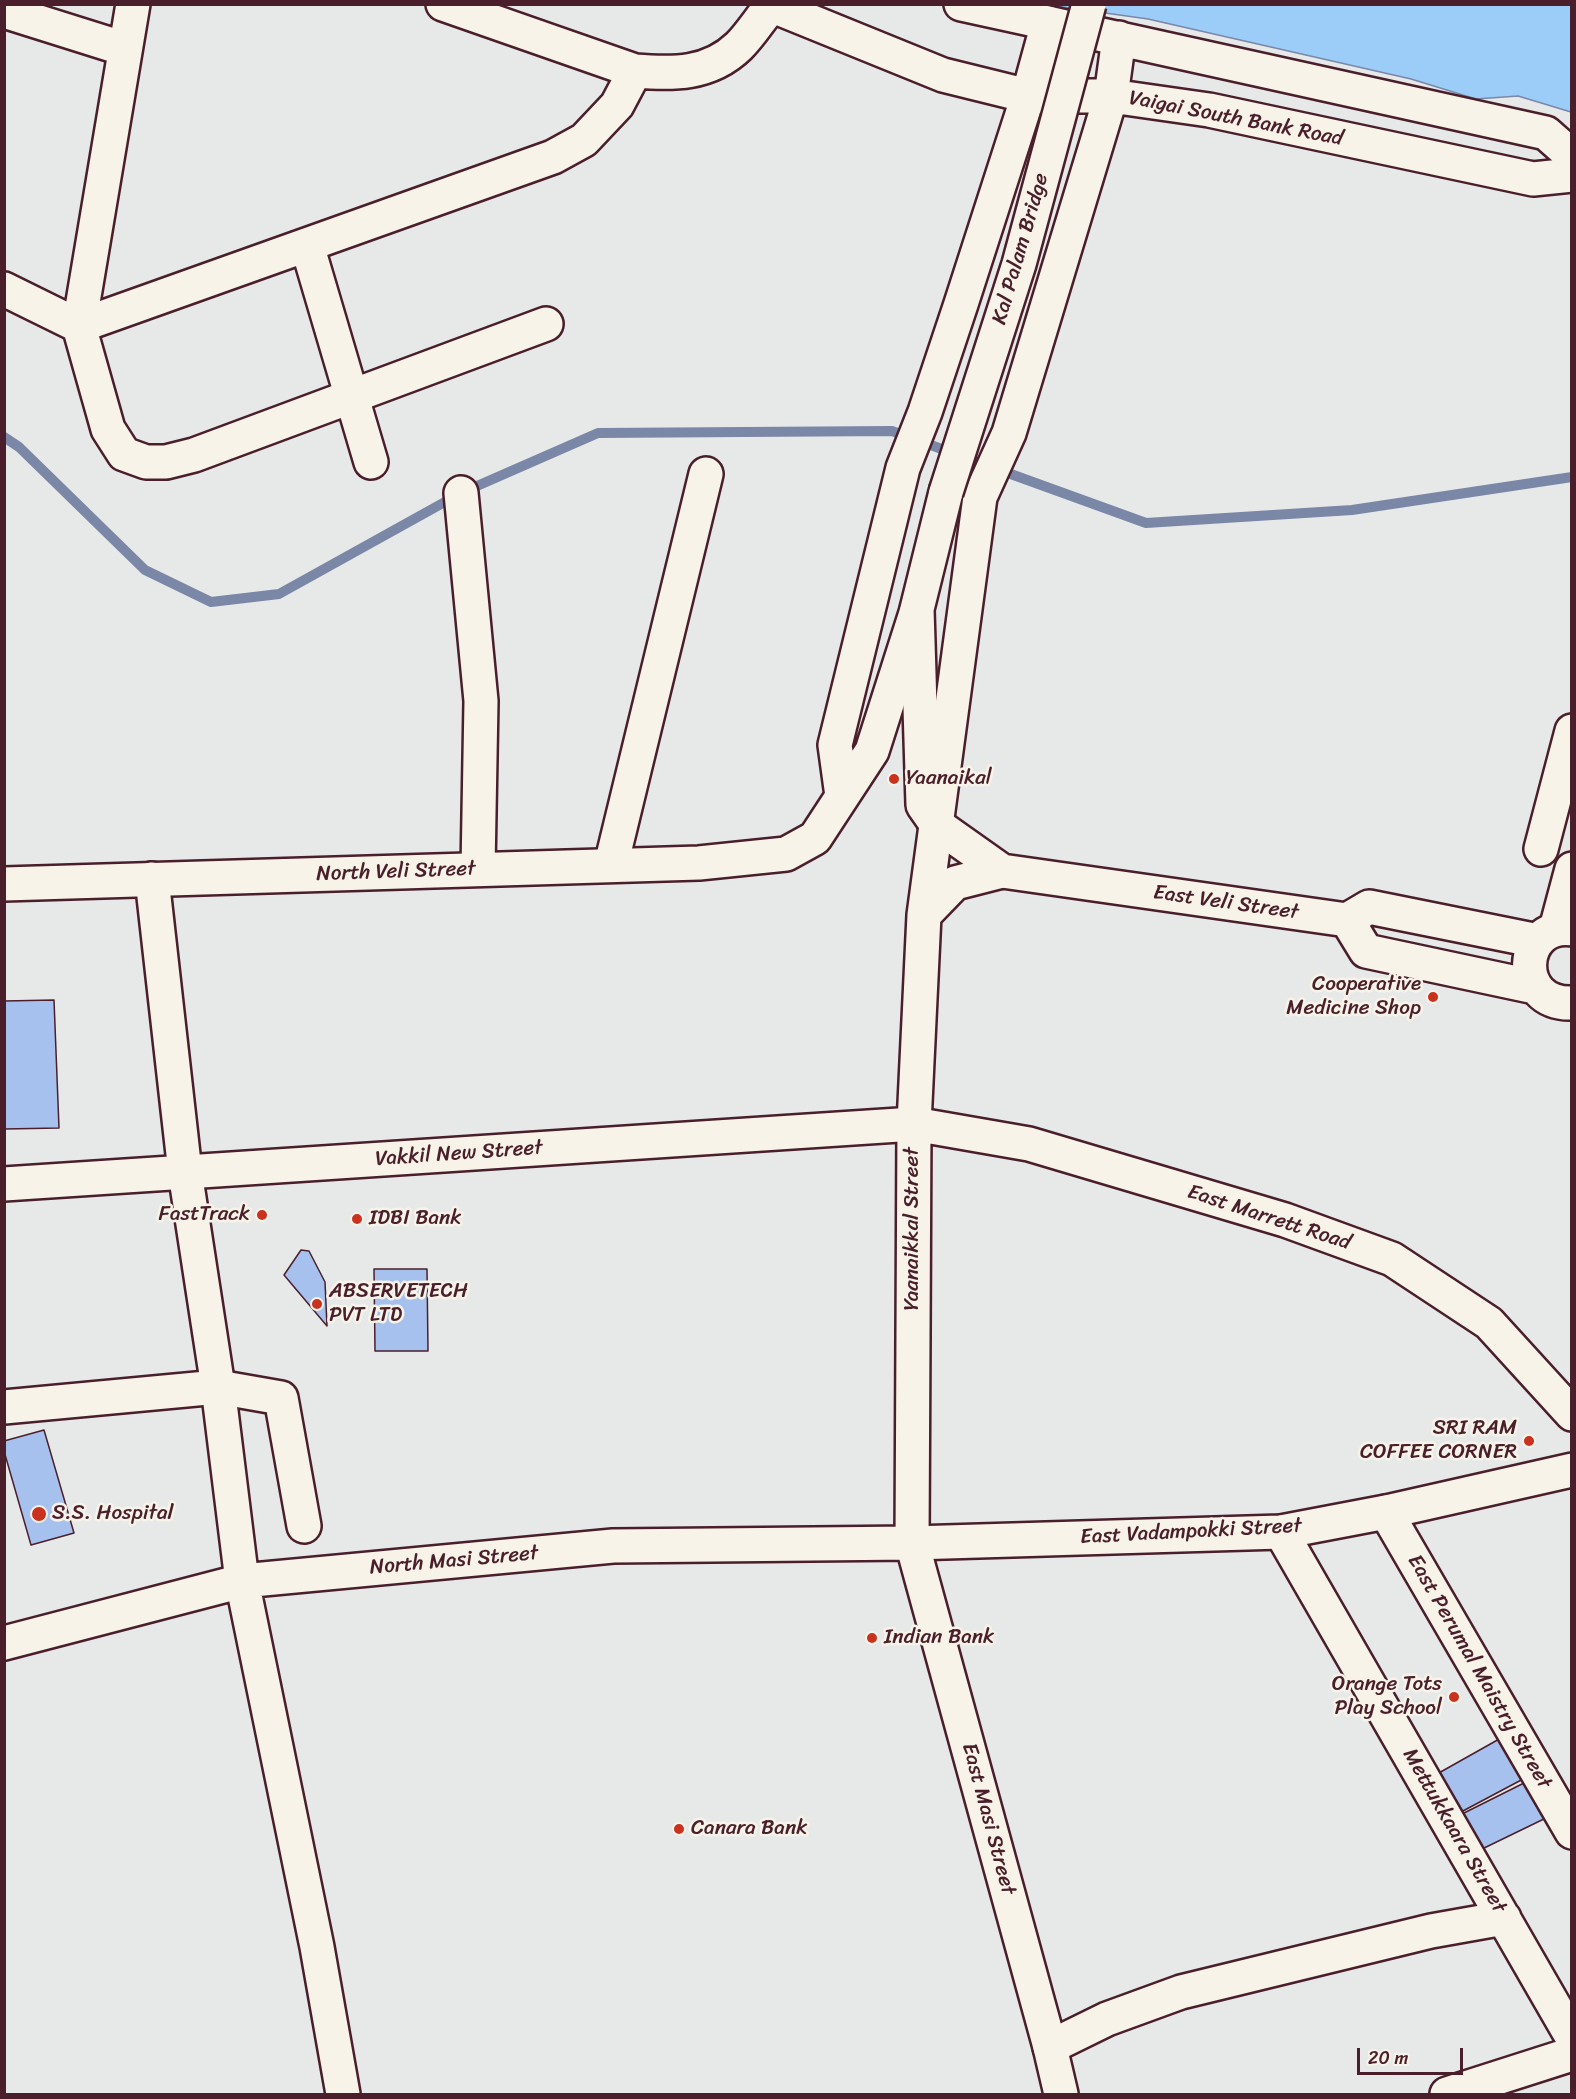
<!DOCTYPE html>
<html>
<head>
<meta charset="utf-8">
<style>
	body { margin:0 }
	#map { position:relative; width:1576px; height:2099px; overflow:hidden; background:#e7e9e9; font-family:Sriracha,sans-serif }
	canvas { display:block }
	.frame { position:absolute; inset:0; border:6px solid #4a1f2b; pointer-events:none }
	.scale { position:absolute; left:1357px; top:2048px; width:106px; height:27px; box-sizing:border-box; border:3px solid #4a1f2b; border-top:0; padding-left:8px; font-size:18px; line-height:21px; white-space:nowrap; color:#4a1f2b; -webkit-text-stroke:4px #f7f3e8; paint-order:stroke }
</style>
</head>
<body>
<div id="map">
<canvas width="1576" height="2099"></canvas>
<div class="frame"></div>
<div class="scale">20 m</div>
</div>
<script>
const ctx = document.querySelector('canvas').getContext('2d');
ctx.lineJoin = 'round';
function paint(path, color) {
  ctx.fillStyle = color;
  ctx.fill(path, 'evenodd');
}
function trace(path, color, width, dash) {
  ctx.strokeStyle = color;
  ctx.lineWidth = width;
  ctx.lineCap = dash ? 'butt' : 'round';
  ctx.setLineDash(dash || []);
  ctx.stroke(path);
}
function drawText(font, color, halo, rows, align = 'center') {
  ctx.font = font + ' Sriracha,sans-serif';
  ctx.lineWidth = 5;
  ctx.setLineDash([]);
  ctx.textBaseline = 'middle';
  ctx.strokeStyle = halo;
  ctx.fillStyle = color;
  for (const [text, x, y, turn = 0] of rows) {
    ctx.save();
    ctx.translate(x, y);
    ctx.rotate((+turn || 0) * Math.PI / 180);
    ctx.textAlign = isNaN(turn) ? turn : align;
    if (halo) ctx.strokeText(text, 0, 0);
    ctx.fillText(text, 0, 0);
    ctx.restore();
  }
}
const water = new Path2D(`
	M1048 5H1571V112L1518 96 1476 99 1411 79 1148 19Z`);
paint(water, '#9cccf8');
trace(water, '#7b87a6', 1.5);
trace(new Path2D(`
	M4 437 19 447 145 570 211 602 279 594 461 493 598 433 892 431 1146 523 1352 510 1572 477`), '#7b87a6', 10);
const building = new Path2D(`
	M54 1000 59 1128 4 1129V1001Z
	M301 1250 309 1251 325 1282 327 1326 284 1275Z
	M374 1269H427L428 1351H375Z
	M44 1430 74 1533 31 1545 4 1451V1441Z
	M1501 1738 1525 1778 1461 1812 1437 1774Z
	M1526 1782 1548 1817 1480 1850 1462 1814Z`);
paint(building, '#a7c1ee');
trace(building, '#4a1f2b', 1.5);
const minor = new Path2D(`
	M133 4 79 326 108 429 124 454 146 462H166L194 455 546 324
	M443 4 635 71C673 74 709 75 739 46 751 34 760 19 771 6
	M4 11 125 49
	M307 245 371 462
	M4 289 79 326 553 157 584 140 617 105 635 71
	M461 493 481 701 478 869
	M1541 849 1572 731
	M611 865 706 474
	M218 1387 281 1398 304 1526
	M1386 1512 1572 1832
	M1281 1532 1572 2037
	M1050 2047 1107 2019 1181 1992 1431 1931 1504 1918
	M1447 2094 1572 2054`);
const tertiary = new Path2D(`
	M768 4 943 75 1028 96
	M961 4 1048 23
	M4 1407 218 1387
	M912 1543 1281 1532 1386 1512 1572 1470`);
const secondary = new Path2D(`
	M152 879 185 1172 218 1387 242 1581 317 1947 343 2094
	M4 1643 242 1581 613 1546 912 1543
	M1061 2094 1050 2047 912 1543 914 1124 1029 1144 1285 1220 1392 1259 1489 1323 1572 1414`);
const primary = new Path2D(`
	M1036 96H1111L1209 110 1533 179 1572 175
	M842 796 835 745 903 468 925 412 961 304 1028 96 1048 23 1546 133 1572 156
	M4 884 699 863 786 854 815 838 872 751 916 613
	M924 915 955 883 1002 871
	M4 1184 914 1124 924 915 980 497 1009 433 1111 96 1119 38`);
const trunk = new Path2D(`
	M946 492 917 609 923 805 937 825 1002 871 1347 920 1369 907 1538 941
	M1347 920 1366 951 1535 987
	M1556 929 1572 869
	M1572 929C1518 922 1513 1005 1572 1003`);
trace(minor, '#4a1f2b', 38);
trace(tertiary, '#4a1f2b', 38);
trace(secondary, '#4a1f2b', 38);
trace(primary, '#4a1f2b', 38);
trace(trunk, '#4a1f2b', 38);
trace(minor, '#f7f3e8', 33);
trace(tertiary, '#f7f3e8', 33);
trace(secondary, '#f7f3e8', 33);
trace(primary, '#f7f3e8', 33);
trace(trunk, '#f7f3e8', 33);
const trunkBridge = new Path2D(`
	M946 492 1019 264 1089 4`);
trace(trunkBridge, '#4a1f2b', 38, []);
trace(trunkBridge, '#f7f3e8', 33);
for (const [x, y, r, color] of [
	[894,779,6,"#c8321e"],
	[1433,997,6,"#c8321e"],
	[262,1215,6,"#c8321e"],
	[357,1219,6,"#c8321e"],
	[317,1304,6,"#c8321e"],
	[1529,1441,6,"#c8321e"],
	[39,1514,8,"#c8321e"],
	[872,1638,6,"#c8321e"],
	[1454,1697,6,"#c8321e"],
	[679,1829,6,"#c8321e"]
]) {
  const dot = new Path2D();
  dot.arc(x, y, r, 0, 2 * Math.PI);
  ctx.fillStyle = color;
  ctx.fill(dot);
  trace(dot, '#f7f3e8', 2);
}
drawText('21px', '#4a1f2b', '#f7f3e8', [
	["Vaigai South Bank Road",1236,119,11],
	["Kal Palam Bridge",1021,249,-74],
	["North Veli Street",396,872,-2],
	["East Veli Street",1226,903,8],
	["Vakkil New Street",459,1154,-4],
	["East Marrett Road",1269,1218,18],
	["Yaanaikkal Street",913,1229,-90],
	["East Vadampokki Street",1191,1532,-3],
	["North Masi Street",454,1561,-5],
	["East Perumal Maistry Street",1479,1672,60],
	["East Masi Street",988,1819,75],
	["Mettukkaara Street",1454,1831,60]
]);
drawText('21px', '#4a1f2b', '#f7f3e8', [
	["Yaanaikal",906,779],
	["Cooperative",1421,985,"right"],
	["Medicine Shop",1421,1009,"right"],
	["FastTrack",250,1215,"right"],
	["IDBI Bank",369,1219],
	["ABSERVETECH",329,1292],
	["PVT LTD",329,1316],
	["SRI RAM",1517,1429,"right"],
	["COFFEE CORNER",1517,1453,"right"],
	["S.S. Hospital",52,1514],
	["Indian Bank",884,1638],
	["Orange Tots",1442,1685,"right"],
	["Play School",1442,1709,"right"],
	["Canara Bank",691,1829]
], 'left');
</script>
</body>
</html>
